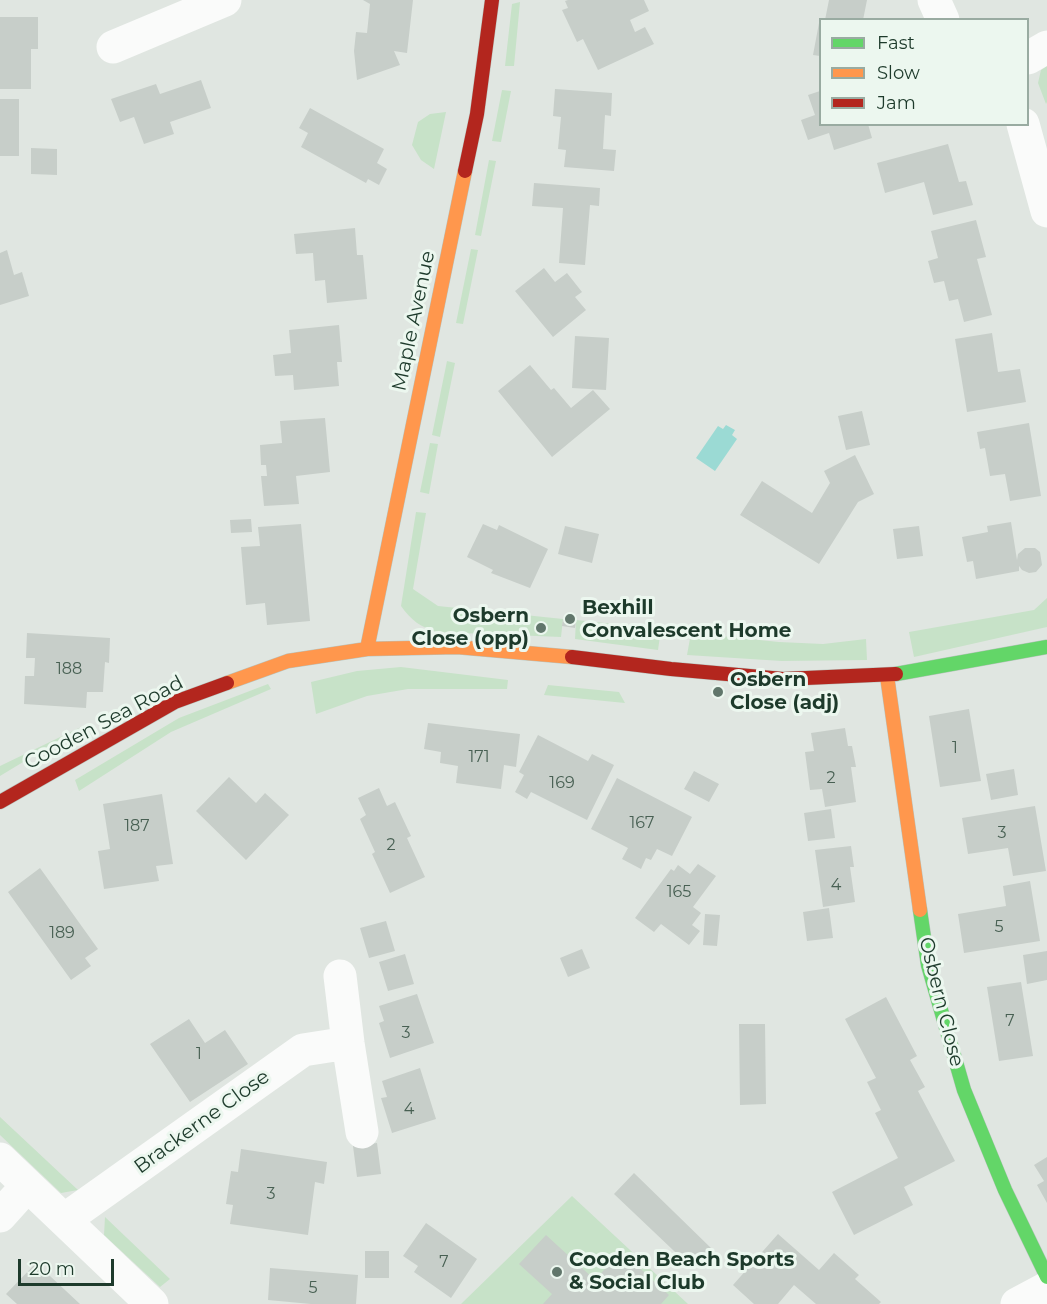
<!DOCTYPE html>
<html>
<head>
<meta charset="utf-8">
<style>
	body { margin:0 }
	#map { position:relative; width:1047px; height:1304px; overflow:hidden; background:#e0e6e1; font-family:Montserrat,sans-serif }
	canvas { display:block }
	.legend { position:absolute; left:819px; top:18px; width:210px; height:108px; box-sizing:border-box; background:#ecf7ef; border:2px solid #99aba1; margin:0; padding:8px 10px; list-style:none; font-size:18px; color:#1d3a2b }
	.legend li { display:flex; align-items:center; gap:12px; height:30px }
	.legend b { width:30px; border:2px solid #99aba1 }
	.scale { position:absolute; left:18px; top:1259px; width:96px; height:27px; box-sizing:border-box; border:3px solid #1d3a2b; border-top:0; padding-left:8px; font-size:18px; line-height:21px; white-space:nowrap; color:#1d3a2b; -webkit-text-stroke:4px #ecf7ef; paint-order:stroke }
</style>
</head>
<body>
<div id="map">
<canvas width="1047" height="1304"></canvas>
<ul class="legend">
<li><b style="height:8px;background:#63d668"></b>Fast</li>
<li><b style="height:8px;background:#ff974d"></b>Slow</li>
<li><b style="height:8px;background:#b3261e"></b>Jam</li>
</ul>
<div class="scale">20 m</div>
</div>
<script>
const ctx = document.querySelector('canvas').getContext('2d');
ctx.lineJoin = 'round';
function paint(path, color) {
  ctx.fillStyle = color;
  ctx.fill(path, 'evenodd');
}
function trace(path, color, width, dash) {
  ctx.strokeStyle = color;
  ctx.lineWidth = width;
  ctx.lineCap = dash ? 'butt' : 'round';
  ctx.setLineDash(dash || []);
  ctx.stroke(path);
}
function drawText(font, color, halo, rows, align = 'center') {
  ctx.font = font + ' Montserrat,sans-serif';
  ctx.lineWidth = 6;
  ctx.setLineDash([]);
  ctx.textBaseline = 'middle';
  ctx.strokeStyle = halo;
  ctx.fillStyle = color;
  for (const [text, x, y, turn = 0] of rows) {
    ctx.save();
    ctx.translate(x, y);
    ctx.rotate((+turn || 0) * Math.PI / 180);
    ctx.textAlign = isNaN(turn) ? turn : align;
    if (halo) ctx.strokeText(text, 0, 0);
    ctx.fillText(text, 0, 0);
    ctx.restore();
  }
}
paint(new Path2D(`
	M520 2 514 66H505L512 4Z
	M1047 66V102L1046 104 1038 83 1041 70Z
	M502 90 511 91 501 142 492 141Z
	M446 112 434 169 421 160 412 145 418 122 430 114Z
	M489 160 496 161 481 236 475 235Z
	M471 249 478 250 463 324 456 323Z
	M447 361 455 363 440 437 432 435Z
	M430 443 438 444 429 494 420 492Z
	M416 512 426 513 413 589 438 606 563 619 561 637 437 632C420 627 411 620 401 606Z
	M1047 598V627L914 657 909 632 1034 610Z
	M576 620 661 629 658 650 575 639Z
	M691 633 779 642 823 644 866 639 867 660 782 661 687 655Z
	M401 667 508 680 507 689H408L367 696 316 714 311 682 357 671Z
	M268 684 271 689 171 732 79 791 75 780 179 718Z
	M548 685 619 692 625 703 544 695Z
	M81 727 0 776V766Z
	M0 1117 78 1190 61 1193 0 1135Z
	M572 1196 688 1304H461Z
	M105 1217 170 1279 160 1287 104 1235Z`), '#c7e2c8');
paint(new Path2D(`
	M726 425 735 430 732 435 737 439 715 471 696 458 718 426 723 429Z`), '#9bdad4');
paint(new Path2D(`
	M363 0H413L407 53 394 51 400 65 357 80 354 51 356 32 367 33 370 4Z
	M568 0H644L649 11 630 20 635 32 645 27 654 44 598 70 583 39 577 42 562 10 568 8 565 1Z
	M829 0H867L863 20H825Z
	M0 17H38V49H31V89H0Z
	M819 23H820V56L813 55Z
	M201 80 211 108 170 122 174 134 144 144 134 117 120 122 111 99 156 84 160 94Z
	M555 89 612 93 611 116 605 115 603 149 616 150 614 171 564 167 566 150 558 149 561 117 553 116Z
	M820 91V124H868L872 138 834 150 829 133 808 140 801 120 815 115 808 95Z
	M0 99H19V156H0Z
	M310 108 384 149 377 163 387 169 379 185 368 179 366 183 301 147 308 133 299 128Z
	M948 144 959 182 966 181 973 205 933 215 924 182 885 193 877 163Z
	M31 148 57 149V175L31 174Z
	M534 183 600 188 599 206 590 205 585 265 559 263 563 208 532 206Z
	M976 220 986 257 977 259 992 315 964 322 958 299 949 301 944 281 934 283 928 261 938 258 931 231Z
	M355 228 357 255H363L367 299 327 303 325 280 315 281 313 253 296 254 294 234Z
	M7 250 14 275 22 272 29 296 0 305V253Z
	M544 268 555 282 567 273 582 292 575 297 586 310 553 337 515 291Z
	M339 325 342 362H337L339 386 294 390 293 375 275 376 273 355 291 353 289 330Z
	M992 333 998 372 1020 369 1026 402 967 412 955 339Z
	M575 336 609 338 606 390 572 388Z
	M530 365 551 390 554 388 571 408 593 390 610 409 552 457 498 391Z
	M862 411 870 445 846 450 838 416Z
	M325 418 330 472 296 476 299 504 264 506 261 476H267L266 465H261L260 445 282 443 280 421Z
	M1029 423 1041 496 1010 501 1005 474 990 476 985 448 980 449 977 432Z
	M855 455 874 494 858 502 819 564 740 515 762 481 812 513 830 483 824 471Z
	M251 519 252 532 231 533 230 520Z
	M1011 522 1017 560 1018 554 1025 548H1035L1040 552 1042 565 1036 572 1029 573 1022 570 1019 566V571L976 579 973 561 967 562 962 537 988 532 987 526Z
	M301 524 310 621 267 625 265 603 246 605 241 547 260 546 258 527Z
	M483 524 497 530 499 525 548 549 530 588 491 573 493 570 467 557Z
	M565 526 599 534 592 563 558 554Z
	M919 526 923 556 897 559 893 529Z
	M563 619 576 620 575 628 562 626Z
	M27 633 110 638 109 663 105 662 103 692H87L86 708 24 704 25 676H34L35 658H26Z
	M969 709 981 781 940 787 929 716Z
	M428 723 520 734 516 767 504 765 501 789 456 783 458 766 440 763 441 752 424 749Z
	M845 728 848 746H852L856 767H851L856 802 825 807 822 789 810 790 805 752 814 751 811 733Z
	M538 735 588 761 592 754 614 765 587 820 531 792 527 799 515 792 524 775 519 772Z
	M1014 769 1018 795 991 800 986 774Z
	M694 771 719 784 709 802 684 789Z
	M229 777 256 803 265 793 289 815 246 860 196 811Z
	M617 778 692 817 672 856 657 849 651 860 646 858 641 869 622 859 628 848 591 829Z
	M379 788 387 806 395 802 411 836 407 838 425 877 390 893 372 854 375 852 360 819 366 815 358 798Z
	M162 794 173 864 156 866 159 881 104 889 98 851 110 849 103 804Z
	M1035 806 1046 871 1013 876 1008 848 968 854 962 818Z
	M831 809 835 838 808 841 804 813Z
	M851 846 854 867H850L855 902 823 907 815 850Z
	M698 864 716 876 693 907 701 913 692 925 700 931 689 945 661 924 654 932 635 918 671 869 674 871 678 865 690 874Z
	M40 868 98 949 85 958 91 966 71 980 8 892Z
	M1030 881 1040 941 964 953 958 914 1006 906 1003 886Z
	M829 908 833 938 807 941 803 912Z
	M705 914 720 915 717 946 703 945Z
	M386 921 395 951 369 958 360 928Z
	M582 949 590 968 568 977 560 958Z
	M1047 951V980L1027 984 1023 955Z
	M405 954 414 984 388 991 379 962Z
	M1021 982 1033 1056 999 1061 987 987Z
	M417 994 434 1043 390 1058 379 1023 384 1021 379 1006Z
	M886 997 917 1056 910 1060 925 1087 918 1091 955 1161 904 1187 913 1205 854 1235 832 1192 898 1158 875 1113 881 1110 867 1082 876 1078 845 1019Z
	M189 1019 205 1043 225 1030 248 1064 190 1102 150 1044Z
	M739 1024H765L766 1104 740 1105Z
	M420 1068 436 1119 392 1133 381 1098 387 1097 382 1081Z
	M377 1143 381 1174 357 1177 353 1146Z
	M241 1149 327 1162 324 1184 315 1182 308 1235 230 1224 233 1205 226 1204 231 1171 238 1172Z
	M1047 1157V1203L1037 1185 1044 1181 1034 1165Z
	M634 1173 712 1249 693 1269 614 1194Z
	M426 1223 477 1259 451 1298 414 1272 418 1266 403 1256Z
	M778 1234 819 1270 834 1253 859 1275 855 1279 881 1302 879 1304H816L794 1285 778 1304H754L733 1285Z
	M546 1235 595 1280 621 1251 669 1295 661 1304H543L552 1294 519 1264Z
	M365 1251H389V1278H365Z
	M36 1263 80 1304H17L6 1294Z
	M270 1268 358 1275 356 1304H311L268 1300Z`), '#c7cec9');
const fast = new Path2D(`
	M896 674 1047 647
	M920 910 928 965 964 1090 1005 1190 1047 1277`);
const slow = new Path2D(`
	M367 649 465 171
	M887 676 920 910
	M227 683 288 661 367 649 457 647 572 657`);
const jam = new Path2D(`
	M465 171 477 114 492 0
	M572 657 671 669 783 679 896 674
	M0 802 175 702 227 683`);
trace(fast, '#b8c3bd', 15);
trace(slow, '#b8c3bd', 15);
trace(jam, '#b8c3bd', 15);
trace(new Path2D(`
	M934 0 943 20
	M113 47 225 0
	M1028 58 1047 47
	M1023 124 1047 211
	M340 976 348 1043 362 1132
	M0 1159 152 1304
	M0 1216 27 1186
	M64 1220 303 1050 348 1043
	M1017 1304 1047 1288`), '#fafbfa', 33);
trace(fast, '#63d668', 14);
trace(slow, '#ff974d', 14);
trace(jam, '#b3261e', 14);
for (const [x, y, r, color] of [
	[570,619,6,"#61766b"],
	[541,628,6,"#61766b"],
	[718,692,6,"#61766b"],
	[557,1272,6,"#61766b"]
]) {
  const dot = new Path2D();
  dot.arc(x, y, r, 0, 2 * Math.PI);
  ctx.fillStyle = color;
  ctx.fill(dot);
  trace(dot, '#ecf7ef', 2);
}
drawText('16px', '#486053', null, [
	["188",69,669],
	["1",955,748],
	["171",479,757],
	["2",831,778],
	["169",562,783],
	["167",642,823],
	["187",137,826],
	["3",1002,833],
	["2",391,845],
	["4",836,885],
	["165",679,892],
	["5",999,927],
	["189",62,933],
	["7",1010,1021],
	["3",406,1033],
	["1",199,1054],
	["4",409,1109],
	["3",271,1194],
	["7",444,1262],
	["5",313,1288]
]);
drawText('20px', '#1d3a2b', '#ecf7ef', [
	["Maple Avenue",414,321,-78],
	["Cooden Sea Road",104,723,-28],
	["Osbern Close",941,1002,76],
	["Brackerne Close",202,1122,-36]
]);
drawText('bold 20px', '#1d3a2b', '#ecf7ef', [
	["Bexhill",582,608],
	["Convalescent Home",582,631],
	["Osbern",529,616,"right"],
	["Close (opp)",529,639,"right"],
	["Osbern",730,680],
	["Close (adj)",730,703],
	["Cooden Beach Sports",569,1260],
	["& Social Club",569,1283]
], 'left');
</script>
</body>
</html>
